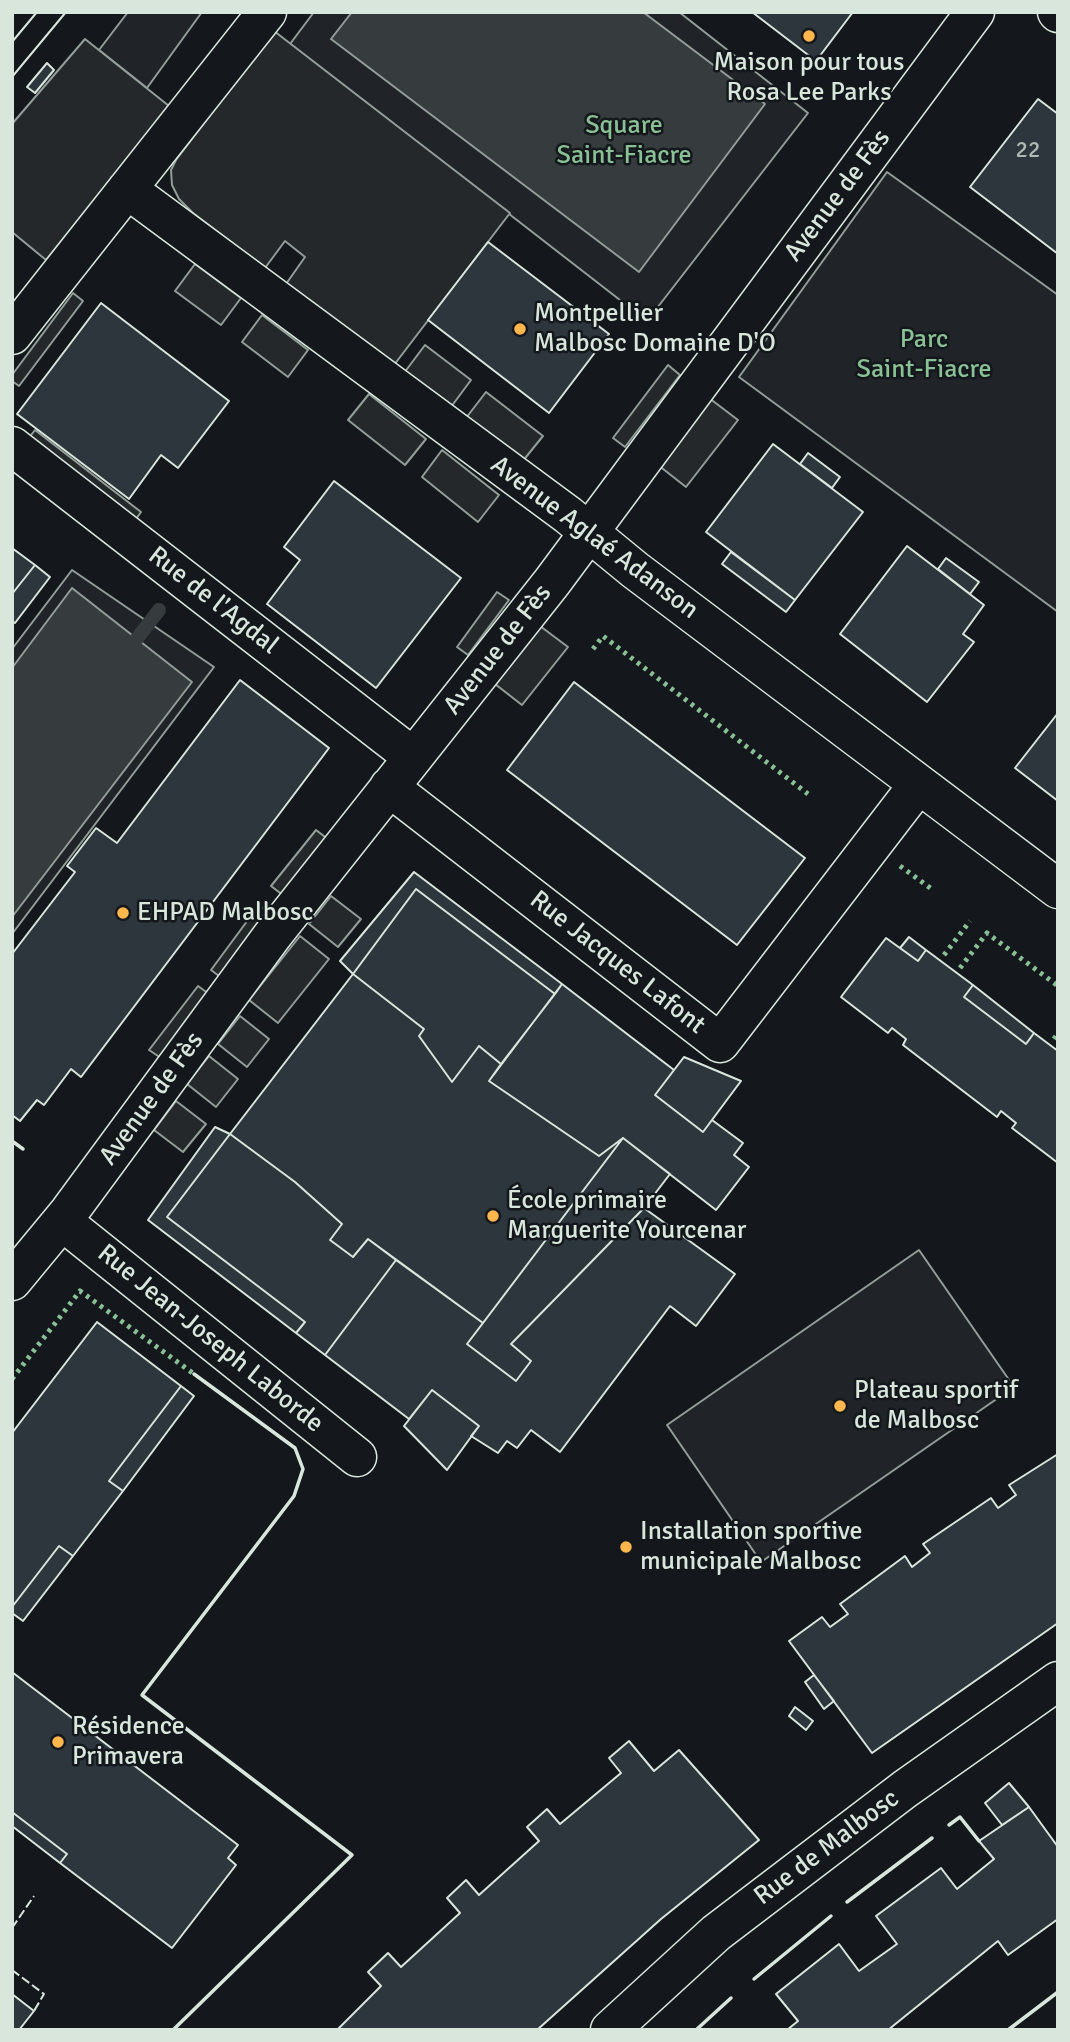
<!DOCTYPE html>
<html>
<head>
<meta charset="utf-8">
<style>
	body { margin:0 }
	#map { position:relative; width:1070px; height:2042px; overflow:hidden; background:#14181c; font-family:Signika,sans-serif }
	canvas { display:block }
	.frame { position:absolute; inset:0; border:14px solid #d8e6dc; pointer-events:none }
</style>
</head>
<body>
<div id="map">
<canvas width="1070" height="2042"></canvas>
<div class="frame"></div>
</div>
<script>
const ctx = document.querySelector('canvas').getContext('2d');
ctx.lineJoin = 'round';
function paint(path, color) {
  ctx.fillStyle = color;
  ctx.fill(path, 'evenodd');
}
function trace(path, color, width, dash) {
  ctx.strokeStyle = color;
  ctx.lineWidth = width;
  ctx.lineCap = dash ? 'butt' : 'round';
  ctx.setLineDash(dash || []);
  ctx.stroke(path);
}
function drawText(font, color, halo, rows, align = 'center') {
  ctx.font = font + ' Signika,sans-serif';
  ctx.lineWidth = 5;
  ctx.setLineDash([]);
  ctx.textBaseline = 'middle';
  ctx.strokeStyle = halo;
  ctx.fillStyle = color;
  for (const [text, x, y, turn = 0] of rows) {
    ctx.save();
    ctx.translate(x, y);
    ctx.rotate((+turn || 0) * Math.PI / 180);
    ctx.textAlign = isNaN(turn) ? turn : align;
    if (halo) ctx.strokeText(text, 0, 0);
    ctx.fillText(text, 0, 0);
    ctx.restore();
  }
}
const green = new Path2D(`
	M128 12H202L147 88 99 50Z
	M314 12H679L808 113 647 321 290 44Z
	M887 172 1058 295V612L739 377Z
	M72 570 214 667 12 934V649Z
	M919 1250 1014 1387 761 1562 667 1425Z`);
paint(green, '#202428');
trace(green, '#939e99', 2);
const parking = new Path2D(`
	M274 31 510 213 394 365 286 284 305 257 285 241 265 268 193 213 179 199 172 185 171 170 176 160Z
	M85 39 169 106 46 260 12 232V124Z
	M195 264 241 298 221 325 175 291Z
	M73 293 83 301 19 386 12 381V375Z
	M262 315 308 350 288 377 242 342Z
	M425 345 471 380 451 407 404 373Z
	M668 365 680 375 625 447 613 438Z
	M486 392 543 436 522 462 466 418Z
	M369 394 426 439 405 465 348 420Z
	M709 398 738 420 686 487 658 465Z
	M35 430 141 512 131 526 24 444Z
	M442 450 499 495 478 522 422 477Z
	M497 592 509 600 468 655 457 647Z
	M540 626 568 647 522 705 495 684Z
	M316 830 329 840 284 896 271 886Z
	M331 896 361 919 338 947 309 924Z
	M259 905 270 914 223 979 211 970Z
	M300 936 329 959 278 1023 249 1000Z
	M198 986 209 994 161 1058 149 1050Z
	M240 1016 269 1039 247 1067 218 1044Z
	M209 1056 238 1079 216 1107 187 1084Z
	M176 1101 206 1124 183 1152 154 1130Z`);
paint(parking, '#24282b');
trace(parking, '#939e99', 2);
const water = new Path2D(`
	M352 12H643L765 104 639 272 331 39Z
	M72 588 192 682 12 917V668Z`);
paint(water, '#363b3e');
trace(water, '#939e99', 2);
trace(new Path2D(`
	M125 654 159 610`), '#363b3e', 14);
const building = new Path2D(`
	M752 12H853L816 61Z
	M47 63 54 70 35 93 27 87Z
	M1038 99 1058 114V254L970 187Z
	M488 242 609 334 549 413 428 320Z
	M101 303 229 401 178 468 161 455 129 499 17 414Z
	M773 444 863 512 795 600 706 532Z
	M808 453 840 477 832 488 800 464Z
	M334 481 461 578 376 688 267 604 300 560 284 547Z
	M907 546 984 605 963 634 974 642 927 702 840 634Z
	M12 548 35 565 12 594Z
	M731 552 795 600 786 612 722 564Z
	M946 558 979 582 970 594 938 569Z
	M35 565 50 577 15 623 12 621V594Z
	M240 680 329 748 81 1077 71 1069 44 1105 37 1100 20 1121 12 1115V954L75 872 67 866 96 828 117 843Z
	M574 682 805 858 737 945 507 770Z
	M1058 713V801L1015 768Z
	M414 872 562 984 555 994 416 889 353 974 340 961Z
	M416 889 555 994 501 1064 479 1046 452 1082 419 1036 424 1029 353 974Z
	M909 937 926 950 918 961 900 948Z
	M886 938 918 961 926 950 973 985 964 997 1026 1044 1034 1033 1058 1051V1163L1012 1128 1016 1123 1001 1111 997 1117 903 1045 906 1039 892 1028 888 1033 841 997Z
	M353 974 424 1029 419 1036 452 1082 479 1046 501 1064 489 1081 599 1156 623 1138 483 1323 368 1239 353 1257 330 1240 342 1224 295 1182 230 1134Z
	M562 984 674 1070 655 1095 703 1132 712 1120 743 1143 734 1155 749 1167 716 1210 623 1138 599 1156 489 1081Z
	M973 985 1034 1033 1026 1044 964 997Z
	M684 1057 741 1081 703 1132 655 1095Z
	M215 1127 230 1134 167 1217 305 1322 296 1333 148 1220Z
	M230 1134 295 1182 342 1224 330 1240 353 1257 368 1239 396 1260 325 1355 296 1333 305 1322 167 1217Z
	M623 1138 670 1174 644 1208 511 1344 531 1361 516 1381 467 1344Z
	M644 1208 735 1274 696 1326 670 1306 560 1452 531 1430 517 1448 507 1441 498 1453 471 1436 479 1426 432 1390 409 1419 325 1355 396 1260 483 1323 467 1344 516 1381 531 1361 511 1344Z
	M97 1322 181 1386 109 1481 123 1491 73 1556 59 1546 12 1607V1433Z
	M181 1386 194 1396 123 1491 109 1481Z
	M432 1390 479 1426 447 1470 404 1426Z
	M1058 1454V1623L872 1753 789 1641 822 1617 830 1627 848 1614 840 1604 905 1556 912 1567 930 1553 923 1544 991 1498 998 1508 1016 1495 1009 1485Z
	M59 1546 73 1556 23 1621 12 1613V1607Z
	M12 1672 238 1845 228 1858 236 1865 172 1948 60 1863 67 1854 12 1812Z
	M814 1675 834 1701 824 1709 805 1682Z
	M795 1707 813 1721 806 1730 789 1716Z
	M629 1741 654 1771 679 1750 759 1840 661 1919 537 2030H337L381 1986 368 1972 388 1953 401 1967 460 1913 447 1898 466 1880 479 1895 539 1841 527 1827 547 1809 560 1824 621 1773 609 1758Z
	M1009 1783 1029 1807 1002 1825 985 1803Z
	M1029 1807 1058 1847V1919L1008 1955 998 1941 888 2030H787L798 2021 776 1994 839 1944 859 1971 897 1944 876 1916 941 1868 957 1889 994 1859 979 1841Z
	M12 1812 67 1854 60 1863 12 1826Z
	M12 1994 34 2011 19 2030H12Z`);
paint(building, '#2c363c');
trace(building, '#d8e6dc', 2);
const minor = new Path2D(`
	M1057 12 1058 13
	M127 189 568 515 635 570 1058 889
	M12 335 267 12
	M12 446 413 757
	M389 787 720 1043 918 785
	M62 1221 357 1457
	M12 1281 69 1212 272 936 552 582 975 12
	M610 2030 716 1933 905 1789 1058 1681`);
trace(minor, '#d8e6dc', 41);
trace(minor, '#14181c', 38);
trace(new Path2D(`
	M12 42 37 12
	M12 77 66 12`), '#d8e6dc', 2);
trace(new Path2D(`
	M593 649 603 636 808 794
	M900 866 933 890
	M944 955 970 921
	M960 968 987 933 1058 986
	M1054 1039 1058 1033
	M12 1379 80 1291 194 1374`), '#8ac095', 5, [3.5, 5]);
trace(new Path2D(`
	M12 1928 34 1896
	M12 1970 44 1994 34 2011`), '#d8e6dc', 2, [9, 3.5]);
trace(new Path2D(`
	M12 1141 23 1149
	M949 1825 960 1817 979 1841
	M847 1902 932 1838
	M754 1979 831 1916
	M173 2030 352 1855 142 1695 294 1496 303 1469 295 1448 194 1374
	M696 2030 731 1998
	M1008 2030 1058 1992`), '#d8e6dc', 3.5);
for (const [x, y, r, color] of [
	[809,36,7,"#ffb74d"],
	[520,329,7,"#ffb74d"],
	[123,913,7,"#ffb74d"],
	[493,1216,7,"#ffb74d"],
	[840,1406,7,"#ffb74d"],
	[626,1547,7,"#ffb74d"],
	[58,1742,7,"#ffb74d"]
]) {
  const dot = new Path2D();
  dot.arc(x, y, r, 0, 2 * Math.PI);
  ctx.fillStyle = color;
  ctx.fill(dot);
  trace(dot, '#14181c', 2.5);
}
drawText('23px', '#adbab4', null, [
	["22",1028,151]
]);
drawText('26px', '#d8e6dc', '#14181c', [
	["Maison pour tous",809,63,"center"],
	["Rosa Lee Parks",809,93,"center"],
	["Montpellier",534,314],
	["Malbosc Domaine D'O",534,344],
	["EHPAD Malbosc",137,913],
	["École primaire",507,1201],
	["Marguerite Yourcenar",507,1231],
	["Plateau sportif",854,1391],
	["de Malbosc",854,1421],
	["Installation sportive",640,1532],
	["municipale Malbosc",640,1562],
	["Résidence",72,1727],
	["Primavera",72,1757]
], 'left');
drawText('26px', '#8ac095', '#14181c', [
	["Square",624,126],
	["Saint-Fiacre",624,156],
	["Parc",924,340],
	["Saint-Fiacre",924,370]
]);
drawText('26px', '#d8e6dc', '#14181c', [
	["Avenue de Fès",838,196,-53],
	["Avenue Aglaé Adanson",594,538,37],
	["Rue de l'Agdal",213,601,38],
	["Avenue de Fès",498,650,-52],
	["Rue Jacques Lafont",617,963,38],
	["Avenue de Fès",152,1099,-54],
	["Rue Jean-Joseph Laborde",210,1339,39],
	["Rue de Malbosc",827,1848,-37]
]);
</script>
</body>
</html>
